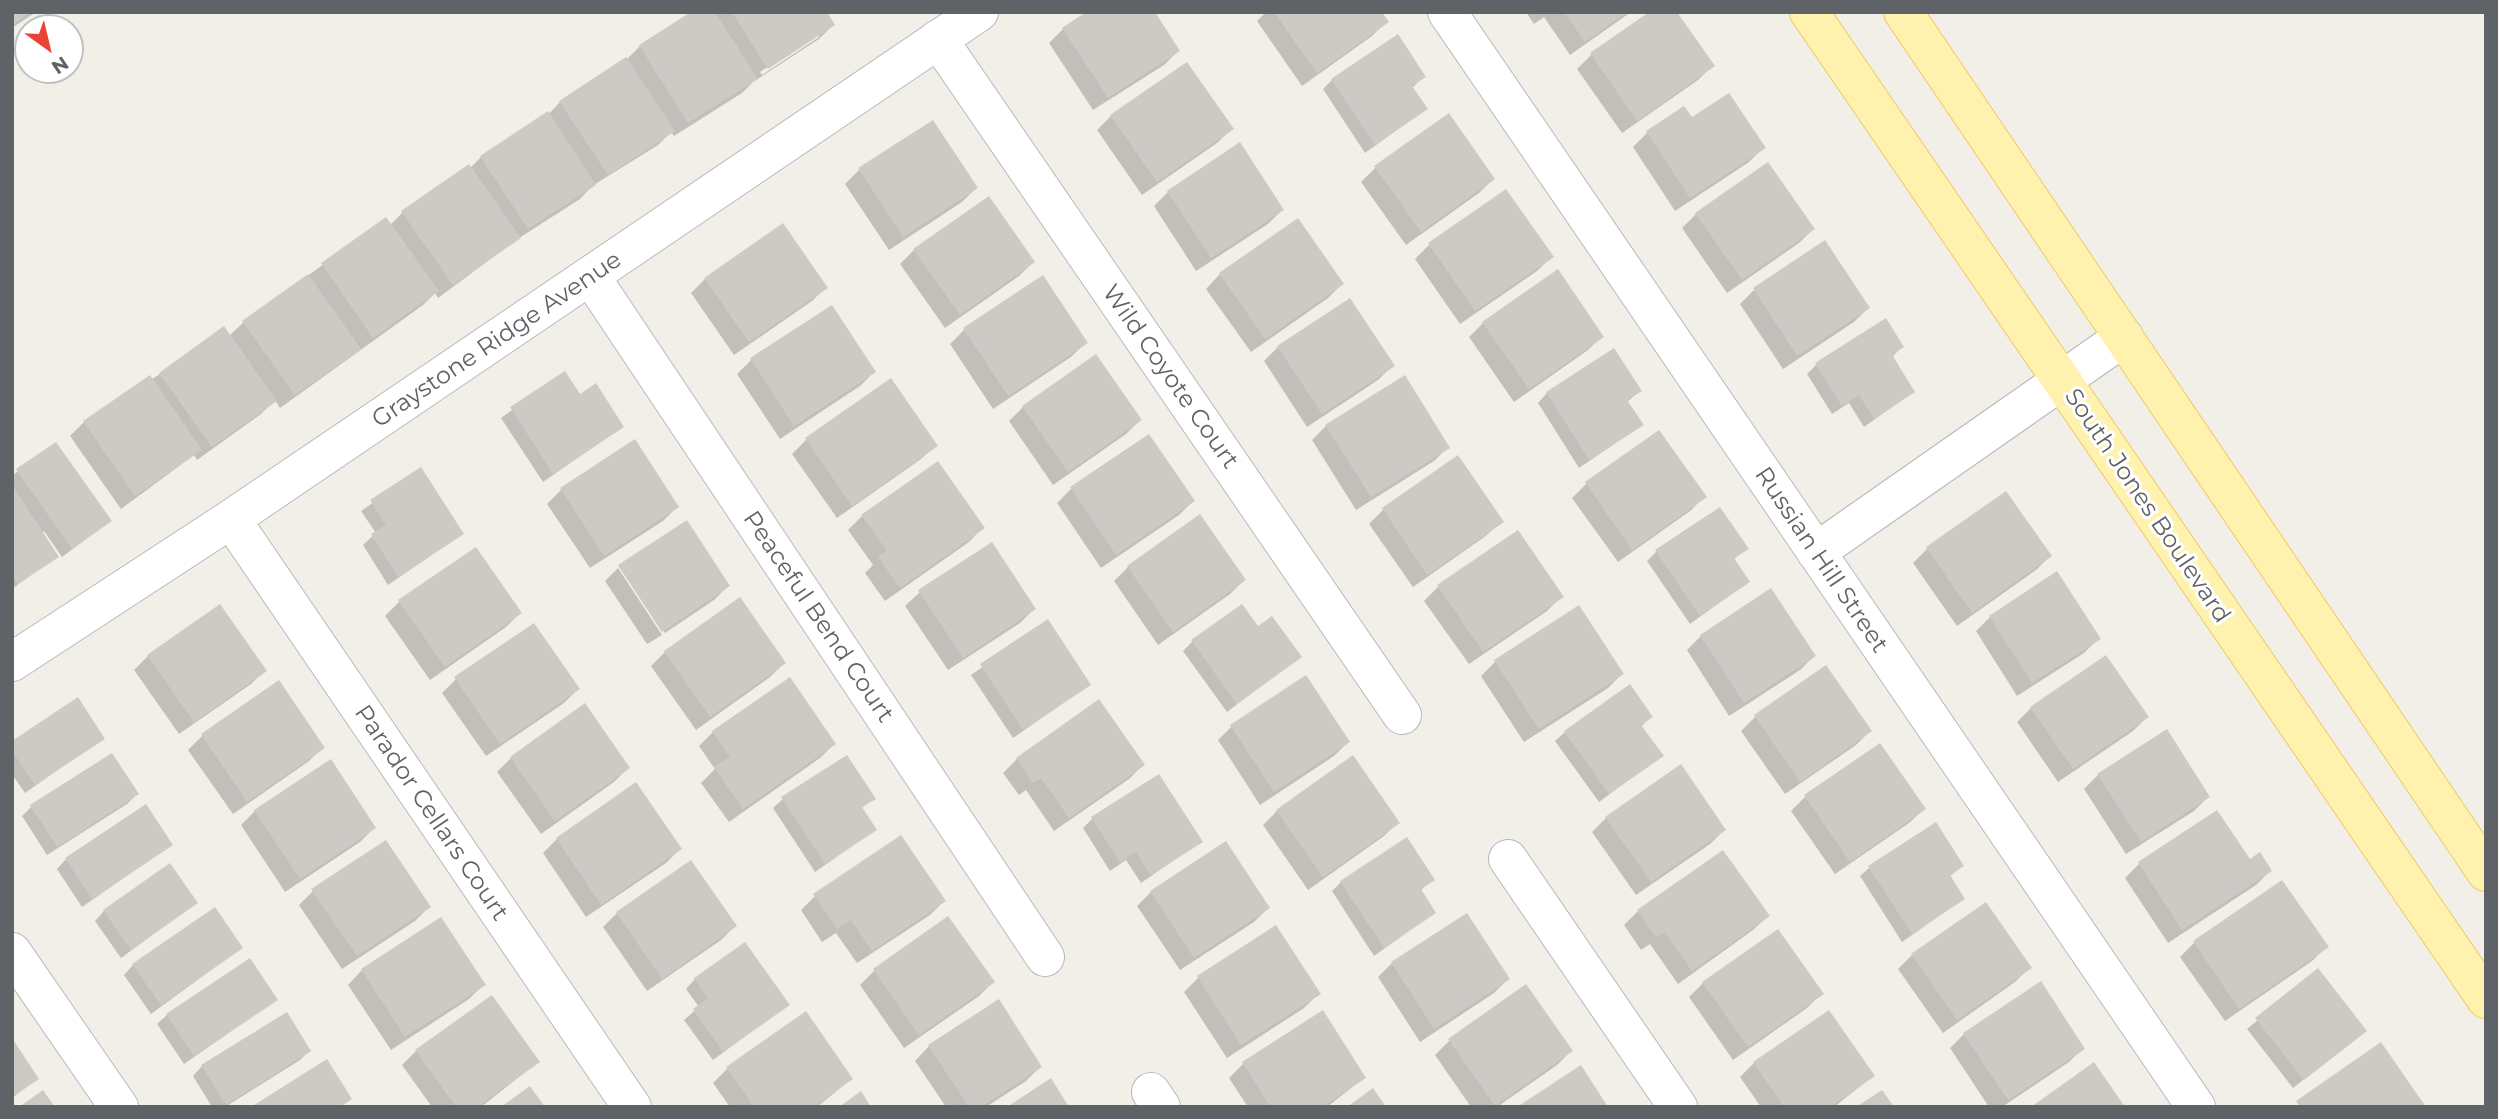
<!DOCTYPE html>
<html>
<head>
<meta charset="utf-8">
<style>
	body { margin:0 }
	#map { position:relative; width:2498px; height:1119px; overflow:hidden; background:#f1efe8; font-family:Montserrat,sans-serif }
	canvas { display:block }
	.frame { position:absolute; inset:0; border:14px solid #5f6368; pointer-events:none }
	.north { position:absolute; left:14px; top:14px; width:70px; height:70px; box-sizing:border-box; background:#fff; border:2px solid #bfc1c3; border-radius:50%; rotate:146deg; font-size:19px; font-weight:700; line-height:28px; text-align:center; color:#5f6368 }
	.north::after { content:''; display:block; margin:auto; width:24px; height:32px; background:#ea4335; clip-path:polygon(50% 0,100% 100%,50% 72%,0 100%) }
</style>
</head>
<body>
<div id="map">
<canvas width="2498" height="1119"></canvas>
<div class="frame"></div>
<div class="north">N</div>
</div>
<script>
const ctx = document.querySelector('canvas').getContext('2d');
ctx.lineJoin = 'round';
function paint(path, color) {
  ctx.fillStyle = color;
  ctx.fill(path, 'evenodd');
}
function trace(path, color, width, dash) {
  ctx.strokeStyle = color;
  ctx.lineWidth = width;
  ctx.lineCap = dash ? 'butt' : 'round';
  ctx.setLineDash(dash || []);
  ctx.stroke(path);
}
function drawText(font, color, halo, rows, align = 'center') {
  ctx.font = font + ' Montserrat,sans-serif';
  ctx.lineWidth = 6;
  ctx.setLineDash([]);
  ctx.textBaseline = 'middle';
  ctx.strokeStyle = halo;
  ctx.fillStyle = color;
  for (const [text, x, y, turn = 0] of rows) {
    ctx.save();
    ctx.translate(x, y);
    ctx.rotate((+turn || 0) * Math.PI / 180);
    ctx.textAlign = isNaN(turn) ? turn : align;
    if (halo) ctx.strokeText(text, 0, 0);
    ctx.fillText(text, 0, 0);
    ctx.restore();
  }
}
paint(new Path2D(`
	M12 12H36L12 28Z
	M694 12H825L833 25 819 39 753 82 742 93 674 136 671 132 658 145 592 186 580 199 516 240 438 298 435 293 423 305 280 408 275 400 261 414 197 460 194 455 121 509 70 436 84 422 160 374 229 336 244 322 386 219 390 225 403 212 470 168 481 157 548 115 560 102 626 60 640 46ZM819 33V37L762 75 760 72Z
	M1266 12H1379L1386 22 1372 36 1302 86 1257 21Z
	M1526 12H1631L1570 55 1544 17 1534 24Z
	M1652 12 1712 66 1698 80 1622 133 1577 69 1591 55Z
	M1063 29 1178 51 1164 65 1093 110 1049 43Z
	M1424 76 1412 88 1426 109 1365 153 1323 89 1332 80Z
	M1684 109 1691 120 1763 148 1749 162 1675 211 1633 147 1647 133Z
	M1111 116 1231 129 1217 143 1142 195 1097 130Z
	M1448 116 1493 179 1479 193 1406 245 1361 182 1375 168Z
	M859 170 976 188 962 202 889 250 845 184Z
	M1168 192 1282 210 1268 224 1196 271 1154 206Z
	M1506 192 1551 257 1537 271 1460 324 1415 259 1429 245Z
	M1696 214 1813 229 1799 243 1727 293 1682 228Z
	M1825 242 1868 308 1854 322 1783 369 1740 304 1754 290Z
	M914 250 1033 262 1019 276 945 328 900 264Z
	M1220 274 1342 284 1328 298 1251 352 1206 289Z
	M1042 278 1085 343 1071 357 993 409 950 344 964 330Z
	M705 279 826 287 812 301 734 355 691 293Z
	M1483 323 1602 336 1588 350 1514 402 1469 337Z
	M1278 347 1392 366 1378 380 1307 427 1264 361Z
	M1902 347 1893 356 1913 392 1864 427 1849 403 1832 414 1807 374 1816 365Z
	M751 360 874 372 860 386 780 439 737 374Z
	M564 373 579 397 622 427 543 482 501 418Z
	M890 381 935 445 921 459 837 518 792 454 806 440Z
	M1640 391 1627 402 1642 425 1579 468 1538 403 1547 393Z
	M1023 407 1140 420 1126 434 1053 485 1009 421Z
	M1326 426 1448 447 1434 461 1356 510 1312 440Z
	M1149 436 1193 501 1179 515 1101 568 1057 503 1071 489Z
	M634 442 677 507 663 521 590 568 547 504 561 490Z
	M1457 458 1501 521 1487 535 1413 587 1369 524 1383 510Z
	M420 470 462 534 388 585 363 545 376 533 361 511Z
	M18 471 110 521 62 557 44 531 42 533 57 556 12 589V476Z
	M1586 484 1704 497 1690 511 1618 562 1572 498Z
	M2006 493 2050 556 2036 570 1957 626 1913 563 1927 549Z
	M862 516 983 527 969 542 885 601 865 573 873 565 848 530Z
	M1199 517 1244 580 1230 594 1158 645 1114 581 1128 567Z
	M686 522 728 586 714 600 665 633 619 567Z
	M1746 549 1733 560 1748 582 1690 624 1647 561 1656 552Z
	M618 568 662 635 647 644 605 581Z
	M2056 574 2098 639 2084 653 2017 696 1976 631 1990 617Z
	M1438 587 1561 597 1547 611 1469 664 1424 601Z
	M920 592 1034 609 1020 623 948 670 905 606Z
	M399 602 520 613 506 627 430 680 385 616Z
	M220 606 265 670 251 684 179 734 134 670 148 656Z
	M1047 622 1089 685 1013 738 971 675Z
	M1257 628 1299 657 1227 712 1183 651 1192 642Z
	M1701 636 1814 656 1800 670 1729 716 1687 650Z
	M665 652 784 663 770 677 696 730 651 666Z
	M2105 657 2147 717 2133 731 2058 782 2017 722 2031 708Z
	M1495 662 1622 674 1608 688 1524 742 1481 676Z
	M456 679 578 689 564 703 486 756 442 693Z
	M278 683 323 747 309 761 233 814 188 750 202 736Z
	M584 706 628 768 614 782 541 834 497 772 511 758Z
	M1651 716 1641 727 1661 756 1599 802 1555 741 1565 732Z
	M1755 717 1870 731 1856 745 1785 794 1741 731Z
	M1232 726 1348 742 1334 756 1260 805 1218 740Z
	M713 732 834 744 820 758 729 822 701 783 715 769 699 746Z
	M103 738 25 793 12 774V743Z
	M1879 746 1924 809 1909 823 1835 874 1791 811 1805 797Z
	M1353 758 1398 822 1384 836 1308 890 1263 825 1277 811Z
	M1017 759 1143 765 1129 779 1054 831 1026 790 1019 795 1003 773Z
	M2098 775 2208 797 2194 811 2126 854 2084 789Z
	M1158 776 1200 842 1141 883 1126 860 1110 871 1083 828 1092 819Z
	M636 784 680 849 666 863 586 917 543 853 557 839Z
	M137 794 127 804 47 855 22 816 32 806Z
	M873 798 861 809 875 830 815 872 773 808 783 799Z
	M255 811 374 828 360 842 285 892 241 825Z
	M1606 818 1724 830 1710 844 1636 895 1592 832Z
	M171 845 82 907 57 869 66 859Z
	M2249 862 2270 871 2256 885 2168 943 2125 878 2139 864Z
	M1962 866 1949 877 1963 899 1902 942 1860 876 1870 867Z
	M1432 880 1420 891 1434 913 1374 956 1332 891 1341 882Z
	M2281 882 2326 947 2312 961 2225 1021 2180 957 2194 943Z
	M313 891 429 907 415 921 342 969 299 905Z
	M1151 892 1268 908 1254 922 1180 970 1137 906Z
	M815 896 944 901 930 915 857 963 836 933 822 942 801 910Z
	M196 903 121 958 95 921 104 911Z
	M1638 911 1768 916 1753 930 1678 984 1650 944 1641 950 1624 925Z
	M617 913 735 926 721 940 647 991 603 927Z
	M948 918 993 982 979 996 904 1048 860 985 874 971Z
	M1276 928 1318 994 1304 1008 1227 1058 1184 992 1198 978Z
	M241 948 151 1014 124 975 133 965Z
	M1912 955 2029 968 2015 982 1943 1033 1898 969Z
	M1392 963 1508 979 1494 993 1420 1042 1378 977Z
	M362 970 483 985 469 999 391 1050 348 985Z
	M2318 971 2365 1031 2293 1088 2247 1029Z
	M695 979 787 1005 713 1060 684 1020 699 1007 686 989Z
	M1703 983 1821 994 1807 1008 1733 1060 1689 997Z
	M1525 987 1571 1051 1557 1065 1497 1107H1471L1435 1055 1449 1041Z
	M276 1000 184 1064 157 1024 167 1015Z
	M1322 1013 1364 1078 1327 1107H1248L1229 1078 1243 1064Z
	M1964 1034 2083 1048 2069 1062 2002 1107H1989L1950 1048Z
	M12 1041 37 1079 12 1098Z
	M929 1046 1040 1067 1026 1081 986 1107H946L915 1061Z
	M309 1051 300 1060 225 1107H212L193 1076 202 1066Z
	M416 1051 538 1062 481 1107H432L402 1065Z
	M1754 1063 1873 1076 1834 1107H1761L1740 1077Z
	M727 1069 851 1079 817 1107H730L713 1083Z`), '#0003');
paint(new Path2D(`
	M12 12H31L12 25Z
	M691 12H715L758 79 688 123 639 45Z
	M732 12H827L835 25 768 69Z
	M1086 12H1155L1180 51 1108 98 1062 28Z
	M1274 12H1382L1389 22 1317 73Z
	M1564 12H1627L1585 42Z
	M1649 12H1677L1715 66 1637 121 1590 53Z
	M1398 34 1426 77 1412 86 1428 109 1375 145 1331 79Z
	M626 57 675 131 608 175 559 101Z
	M1187 62 1234 129 1157 182 1110 115Z
	M1729 93 1766 148 1690 198 1646 131 1684 106 1692 117Z
	M548 111 596 185 528 229 480 156Z
	M1449 113 1495 179 1421 232 1374 166Z
	M933 120 978 188 903 237 858 168Z
	M1240 142 1284 210 1211 258 1167 191Z
	M1768 162 1815 229 1742 280 1695 213Z
	M469 164 521 238 453 285 401 211Z
	M1506 189 1554 257 1475 311 1428 243Z
	M989 196 1035 262 960 315 913 249Z
	M386 217 439 291 373 338 321 263Z
	M1298 218 1344 284 1265 339 1219 273Z
	M783 223 828 288 749 342 704 278Z
	M1825 240 1870 308 1797 356 1753 288Z
	M1558 269 1604 337 1529 389 1482 322Z
	M308 274 361 349 295 395 242 321Z
	M1043 275 1088 343 1008 396 963 328Z
	M1350 298 1395 366 1322 414 1277 346Z
	M832 305 876 372 794 426 750 358Z
	M1886 318 1904 347 1892 355 1915 392 1874 419 1859 395 1842 406 1815 363Z
	M224 326 277 401 212 447 159 373Z
	M1614 348 1642 391 1627 400 1644 425 1589 460 1546 392Z
	M1096 354 1142 420 1068 472 1022 406Z
	M565 371 580 394 596 383 624 427 553 474 510 407Z
	M150 375 202 450 135 496 83 421Z
	M1405 375 1450 448 1371 497 1325 425Z
	M891 378 938 446 852 506 805 438Z
	M1659 430 1707 497 1632 550 1585 482Z
	M1149 434 1195 501 1116 555 1070 487Z
	M635 439 679 507 604 556 560 488Z
	M56 442 112 521 72 549 16 469Z
	M1458 455 1504 522 1427 575 1382 508Z
	M938 461 985 528 900 588 878 557 887 551 861 515Z
	M421 467 464 534 398 577 371 534 386 525 370 500Z
	M12 485 59 557 18 584 12 575Z
	M2006 491 2052 556 1972 613 1926 547Z
	M1720 507 1749 549 1734 558 1750 582 1700 616 1655 550Z
	M1200 514 1246 580 1173 632 1127 566Z
	M687 520 730 586 662 632 618 565Z
	M1518 530 1564 597 1483 652 1437 585Z
	M992 542 1036 609 963 658 918 590Z
	M476 547 522 613 445 667 398 600Z
	M2057 571 2101 639 2032 683 1989 616Z
	M1771 588 1816 656 1744 703 1700 635Z
	M740 597 786 663 710 717 664 651Z
	M220 604 267 671 194 722 147 655Z
	M1242 604 1258 626 1272 616 1302 657 1237 704 1191 640Z
	M1579 605 1624 674 1539 729 1494 660Z
	M1048 619 1091 685 1023 730 980 664Z
	M534 623 580 689 500 744 454 677Z
	M2106 655 2149 717 2073 769 2030 707Z
	M1826 665 1872 731 1800 782 1754 715Z
	M1306 675 1350 742 1274 792 1230 725Z
	M790 677 836 744 743 809 714 767 730 757 712 731Z
	M279 680 325 748 247 802 201 734Z
	M1630 684 1653 717 1641 725 1664 756 1609 794 1564 731Z
	M78 697 105 739 35 785 12 751V741Z
	M1099 699 1145 765 1069 818 1041 778 1033 783 1016 758Z
	M585 703 630 768 555 821 510 757Z
	M2167 729 2210 797 2141 842 2097 774Z
	M1880 743 1926 809 1850 862 1804 795Z
	M112 753 139 794 57 847 30 805Z
	M847 755 876 799 862 807 877 830 825 864 781 797Z
	M1353 755 1400 823 1323 877 1276 810Z
	M331 759 376 828 300 879 254 810Z
	M1681 764 1726 830 1651 882 1605 817Z
	M1159 774 1203 842 1151 875 1136 852 1120 862 1091 817Z
	M636 782 682 849 601 905 556 838Z
	M146 804 173 845 92 899 65 858Z
	M2217 810 2250 859 2260 852 2272 871 2182 930 2138 862Z
	M1936 822 1964 866 1950 875 1965 899 1912 934 1868 866Z
	M901 835 946 901 872 951 851 920 837 929 813 894Z
	M1407 837 1435 880 1421 889 1436 913 1384 948 1340 881Z
	M386 840 431 907 357 956 311 889Z
	M1226 841 1270 908 1194 958 1150 891Z
	M1723 850 1770 916 1692 971 1665 932 1656 937 1637 910Z
	M691 860 737 926 662 979 616 912Z
	M170 863 198 903 131 950 103 910Z
	M2282 880 2329 947 2239 1009 2193 941Z
	M1986 902 2032 968 1957 1020 1911 954Z
	M215 907 243 948 161 1005 132 964Z
	M1467 913 1510 979 1434 1029 1391 962Z
	M948 916 995 982 919 1035 873 969Z
	M441 917 486 985 405 1037 361 969Z
	M1276 925 1321 994 1241 1045 1197 976Z
	M1778 929 1824 994 1748 1047 1702 982Z
	M745 942 790 1005 723 1052 693 1009 708 998 694 978Z
	M250 958 278 1000 194 1056 166 1014Z
	M2318 968 2367 1031 2304 1080 2255 1018Z
	M2041 981 2085 1049 2008 1100 1963 1033Z
	M1526 984 1573 1051 1495 1106 1448 1039Z
	M492 995 540 1062 477 1107H456L415 1050Z
	M999 999 1042 1067 981 1107H969L928 1045Z
	M1323 1010 1366 1078 1322 1107H1271L1242 1062Z
	M1829 1010 1875 1076 1830 1107H1784L1753 1062Z
	M806 1011 853 1079 813 1107H754L726 1067Z
	M287 1012 311 1051 226 1105 201 1065Z
	M12 1038 39 1079 12 1097Z
	M2381 1042 2426 1107H2300L2296 1101Z
	M327 1059 352 1099 340 1107H251Z
	M2094 1062 2125 1107H2031Z
	M1581 1065 1608 1107H1517Z
	M1051 1078 1069 1107H1007Z
	M530 1086 545 1107H501Z
	M1373 1088 1386 1107H1347Z
	M43 1090 55 1107H19Z
	M1882 1090 1894 1107H1856Z
	M861 1091 871 1107H839Z`), '#cccac5');
const minor = new Path2D(`
	M1447 12 2196 1107
	M938 39 1402 715
	M591 277 1045 957
	M231 519 632 1107
	M1816 552 2124 337
	M12 662 231 519 979 12
	M1508 859 1678 1107
	M12 952 119 1107
	M1151 1092 1161 1107`);
const major = new Path2D(`
	M1809 12 2486 999
	M1903 12 2486 872`);
trace(minor, '#b5b8bc', 40);
trace(major, '#f2c960', 40);
trace(minor, '#fff', 38);
trace(major, '#fff2af', 38);
drawText('24px', '#5f6368', '#fff', [
	["Graystone Ridge Avenue",497,340,-34],
	["Wild Coyote Court",1170,377,55],
	["South Jones Boulevard",2147,506,56],
	["Russian Hill Street",1821,560,56],
	["Peaceful Bend Court",818,617,56],
	["Parador Cellars Court",431,813,56]
]);
</script>
</body>
</html>
